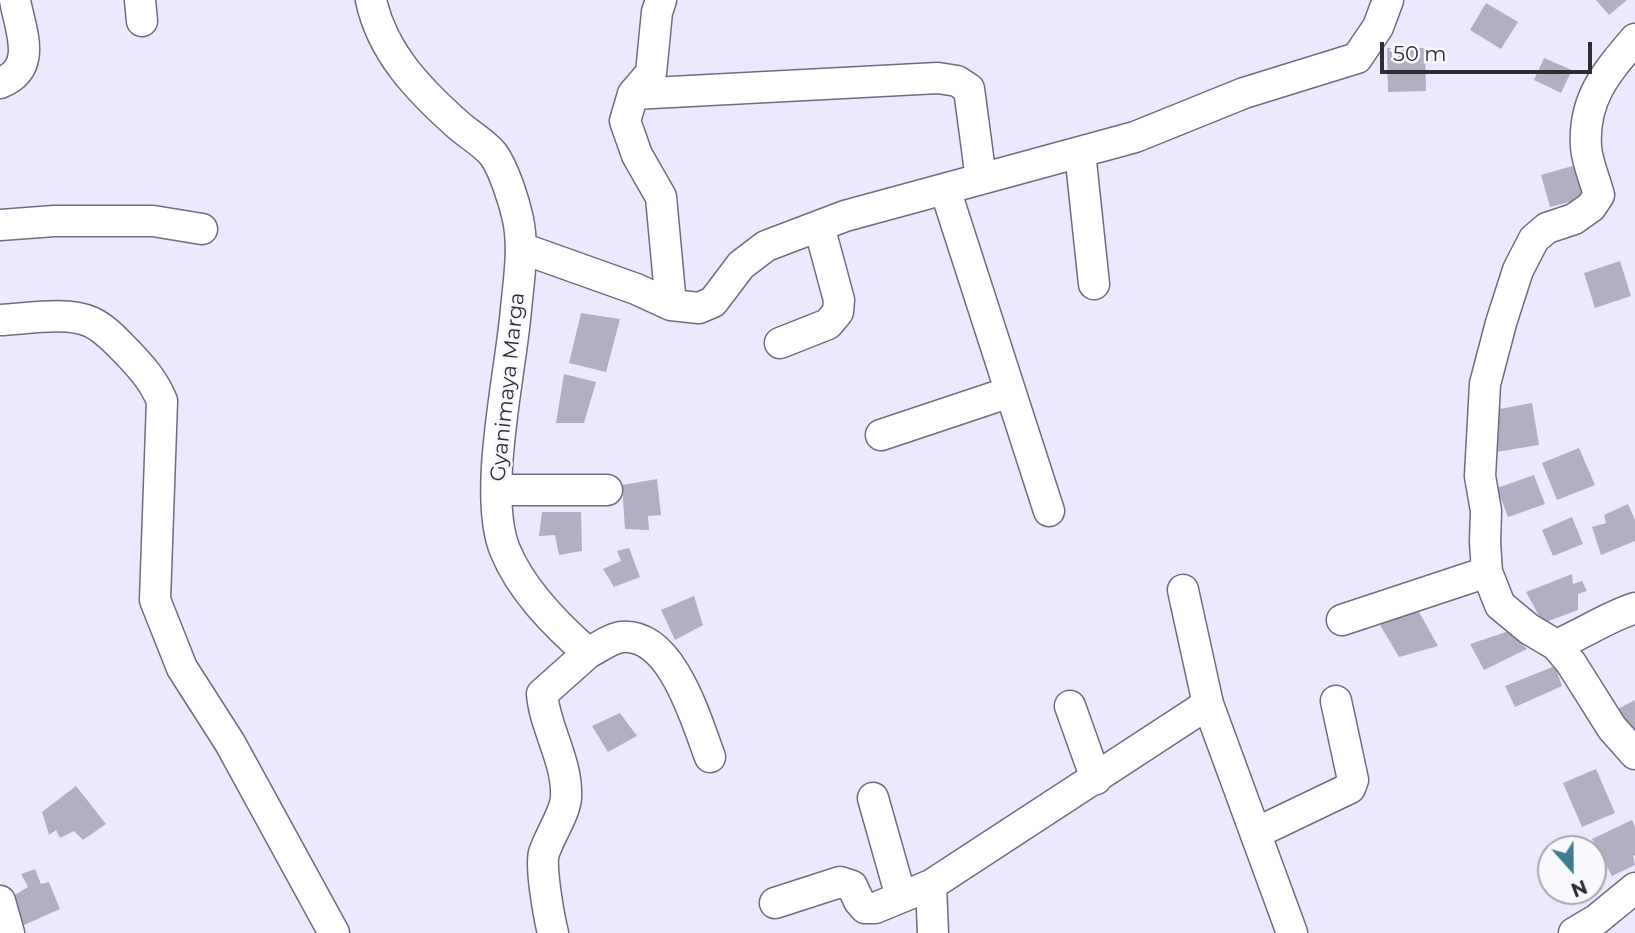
<!DOCTYPE html>
<html>
<head>
<meta charset="utf-8">
<style>
	body { margin:0 }
	#map { position:relative; width:1635px; height:933px; overflow:hidden; background:#eee8fe; font-family:Montserrat,sans-serif }
	canvas { display:block }
	.north { position:absolute; left:1537px; top:835px; width:70px; height:70px; box-sizing:border-box; background:#f9f8fd; border:2px solid #a8a6ad; border-radius:50%; rotate:159deg; font-size:19px; font-weight:700; line-height:28px; text-align:center; color:#2f2c35 }
	.north::after { content:''; display:block; margin:auto; width:24px; height:32px; background:#3e7c92; clip-path:polygon(50% 0,100% 100%,50% 72%,0 100%) }
	.scale { position:absolute; left:1380px; top:42px; width:212px; height:32px; box-sizing:border-box; border:4px solid #2f2c35; border-top:0; padding-left:9px; font-size:21px; line-height:24px; white-space:nowrap; color:#2f2c35; -webkit-text-stroke:5px #f9f8fd; paint-order:stroke }
</style>
</head>
<body>
<div id="map">
<canvas width="1635" height="933"></canvas>
<div class="north">N</div>
<div class="scale">50 m</div>
</div>
<script>
const ctx = document.querySelector('canvas').getContext('2d');
ctx.lineJoin = 'round';
function paint(path, color) {
  ctx.fillStyle = color;
  ctx.fill(path, 'evenodd');
}
function trace(path, color, width, dash) {
  ctx.strokeStyle = color;
  ctx.lineWidth = width;
  ctx.lineCap = dash ? 'butt' : 'round';
  ctx.setLineDash(dash || []);
  ctx.stroke(path);
}
function drawText(font, color, halo, rows, align = 'center') {
  ctx.font = font + ' Montserrat,sans-serif';
  ctx.lineWidth = 5;
  ctx.setLineDash([]);
  ctx.textBaseline = 'middle';
  ctx.strokeStyle = halo;
  ctx.fillStyle = color;
  for (const [text, x, y, turn = 0] of rows) {
    ctx.save();
    ctx.translate(x, y);
    ctx.rotate((+turn || 0) * Math.PI / 180);
    ctx.textAlign = isNaN(turn) ? turn : align;
    if (halo) ctx.strokeText(text, 0, 0);
    ctx.fillText(text, 0, 0);
    ctx.restore();
  }
}
paint(new Path2D(`
	M1596 0H1627L1609 15Z
	M1486 3 1518 22 1501 49 1470 30Z
	M1387 48H1425L1426 91 1388 92Z
	M1544 58 1572 70 1561 93 1534 80Z
	M1576 165 1585 198 1550 207 1541 175Z
	M1620 261 1631 296 1595 308 1584 273Z
	M581 313 620 319 606 372 569 363Z
	M564 374 596 382 584 423H556Z
	M1532 403 1539 445 1496 452 1489 411Z
	M1579 448 1595 485 1557 500 1542 463Z
	M1534 475 1545 504 1508 517 1497 488Z
	M657 479 661 515 648 516 649 530 625 529 622 485Z
	M1628 504 1635 520V541L1601 555 1592 527 1606 523 1604 515Z
	M542 512H581L582 551 559 555 555 535 539 536Z
	M1572 517 1583 544 1553 556 1542 530Z
	M629 548 640 577 614 587 603 569 621 561 617 551Z
	M1572 574 1573 584 1582 581 1587 591 1578 594V610L1543 623 1526 592Z
	M694 596 703 625 675 640 661 610Z
	M1415 605 1438 646 1399 657 1380 625Z
	M1509 631 1527 649 1484 670 1470 644Z
	M1555 666 1562 686 1515 707 1505 686Z
	M1635 700V736L1612 712Z
	M620 713 637 736 608 752 592 726Z
	M1596 769 1615 813 1582 827 1563 783Z
	M76 786 106 824 83 840 74 831 60 838 56 830 49 835 42 812Z
	M1632 820 1635 827V855L1633 856 1635 865 1612 876 1592 839Z
	M35 869 41 884 49 882 60 909 24 925 8 899 28 887 21 874Z`), '#b4aec3');
const street = new Path2D(`
	M140 0 142 21
	M371 0C382 52 418 89 457 124 468 134 484 143 493 154 504 169 514 201 518 219 524 248 519 279 516 309 511 372 482 494 505 550 521 590 556 625 588 653L542 694C545 729 568 761 566 798 565 813 549 837 544 853 540 867 549 917 553 933
	M661 0 657 12 651 73 633 94 625 121 637 155 661 197 671 305
	M1635 39C1606 73 1583 99 1586 147 1587 162 1595 180 1599 195L1591 207 1574 219 1547 228 1534 239 1518 270 1501 323 1485 384 1480 476 1486 511 1485 542 1487 572 1500 605 1529 629 1556 645 1571 663 1612 728 1635 754
	M0 83C39 68 20 30 15 0
	M633 94 938 78 957 81 969 89 981 179
	M1080 152 1094 284
	M945 189 1049 511
	M0 225 54 221H153L202 229
	M521 248 636 289 671 305 699 308 713 302 741 265 766 246 845 216 1135 137 1244 93 1357 58 1378 27 1388 0
	M0 320C25 319 68 311 91 322 106 329 117 342 128 353 142 368 154 381 162 401L155 600 182 668 230 743 334 933
	M780 343 828 324 838 312 839 300 819 226
	M881 435 1010 392
	M497 490H607
	M1183 590 1208 704 1292 933
	M1342 620 1487 572
	M1556 645C1583 634 1607 617 1635 608
	M588 653C598 648 611 638 622 637 672 633 696 720 710 757
	M1070 706 1096 779
	M873 798 901 897
	M1256 833 1350 788 1353 780 1336 701
	M931 885 933 933
	M0 901 9 933
	M775 903 840 882 852 886 859 901 865 908H875L931 885 1208 704
	M1574 933 1596 920 1635 888`);
trace(street, '#716b7f', 33);
trace(street, '#fff', 30);
drawText('21px', '#2f2c35', '#f9f8fd', [
	["Gyanimaya Marga",508,387,-84]
]);
</script>
</body>
</html>
